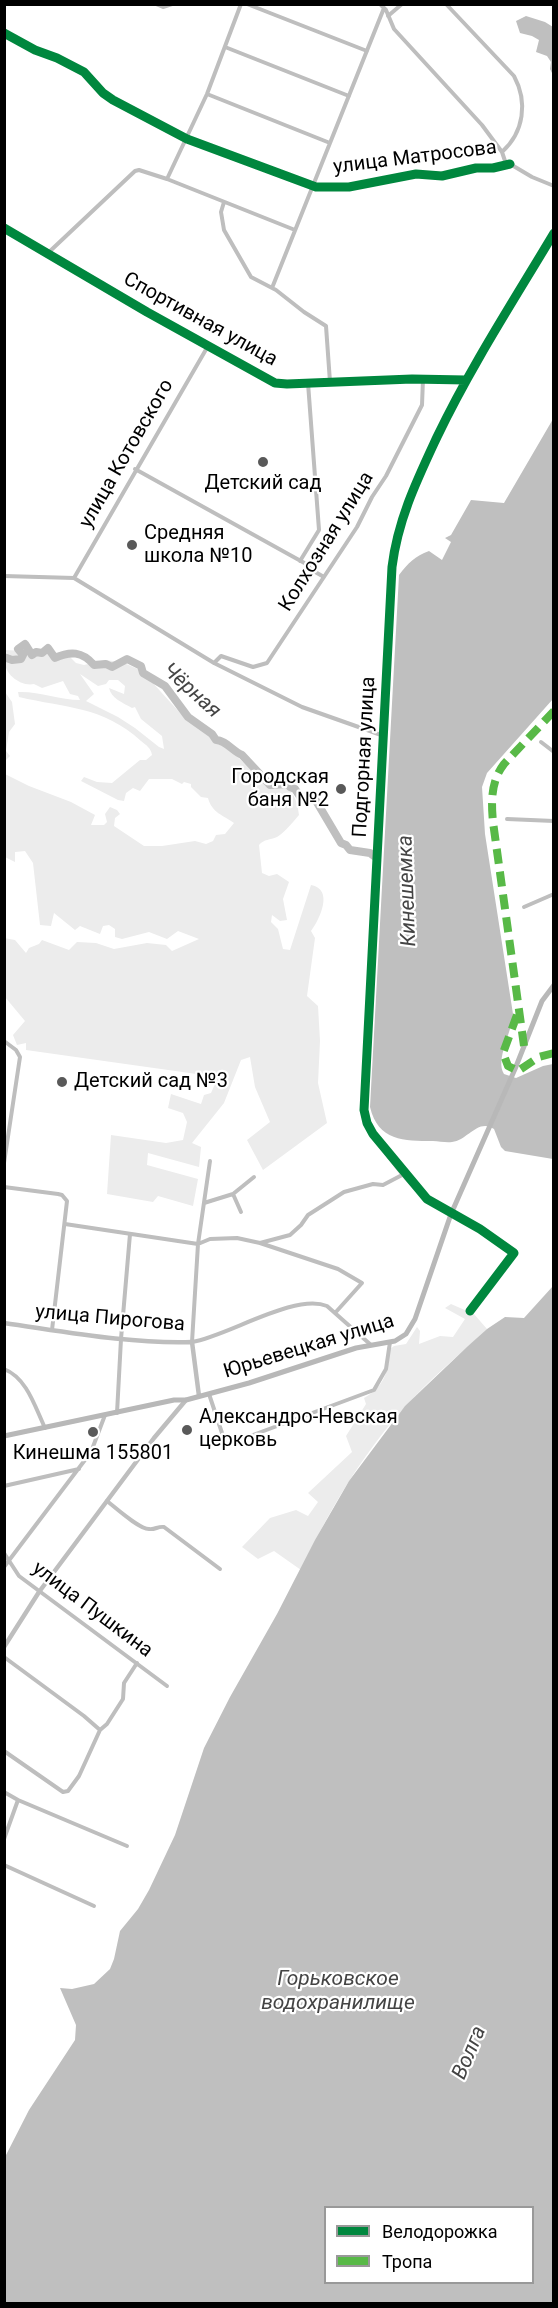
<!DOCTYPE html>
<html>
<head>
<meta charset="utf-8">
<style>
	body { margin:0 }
	#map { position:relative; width:558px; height:2308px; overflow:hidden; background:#fff; font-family:Roboto,sans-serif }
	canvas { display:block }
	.frame { position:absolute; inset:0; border:6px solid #000; pointer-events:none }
	.legend { position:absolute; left:324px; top:2206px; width:210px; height:78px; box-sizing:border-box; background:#fff; border:2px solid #999; margin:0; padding:8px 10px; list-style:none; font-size:18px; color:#000 }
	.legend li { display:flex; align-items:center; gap:12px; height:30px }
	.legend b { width:30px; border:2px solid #999 }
</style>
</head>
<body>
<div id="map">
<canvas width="558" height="2308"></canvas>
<div class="frame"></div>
<ul class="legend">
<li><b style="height:8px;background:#00873e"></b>Велодорожка</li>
<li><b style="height:8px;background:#58b947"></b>Тропа</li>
</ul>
</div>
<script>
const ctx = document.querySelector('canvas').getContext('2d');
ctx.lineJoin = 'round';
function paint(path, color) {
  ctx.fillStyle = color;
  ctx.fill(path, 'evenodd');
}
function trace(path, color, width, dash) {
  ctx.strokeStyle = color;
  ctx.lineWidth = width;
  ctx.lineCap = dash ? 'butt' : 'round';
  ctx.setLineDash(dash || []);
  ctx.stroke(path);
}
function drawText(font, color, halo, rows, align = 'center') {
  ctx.font = font + ' Roboto,sans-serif';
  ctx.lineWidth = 4.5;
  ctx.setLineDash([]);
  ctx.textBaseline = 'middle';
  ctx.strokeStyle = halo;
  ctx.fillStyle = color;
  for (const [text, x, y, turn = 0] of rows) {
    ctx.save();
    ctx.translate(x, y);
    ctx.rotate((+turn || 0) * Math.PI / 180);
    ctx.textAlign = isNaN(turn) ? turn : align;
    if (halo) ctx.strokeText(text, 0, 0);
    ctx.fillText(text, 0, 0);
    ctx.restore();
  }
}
paint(new Path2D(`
	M5 650 66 653 76 663 84 665 104 660 122 662 142 671 181 714 234 754 267 784C289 781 297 796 299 815 293 822 285 832 277 837 270 840 264 839 259 845L262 873 269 876 277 874 289 882 283 899 287 920 280 921 272 915 271 922 278 929 283 949 290 950 311 885C334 889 320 919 311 931L315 938 307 996 318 1006 320 1041 318 1083 327 1123 263 1170 247 1140 270 1122 255 1087 250 1057 241 1060 224 1103 192 1143 201 1147 199 1167 148 1153 147 1165 198 1179 193 1206 158 1196 153 1202 107 1194 111 1135 166 1143 183 1140 187 1122 183 1113 168 1108 171 1094 201 1104 204 1095 211 1093 218 1077 26 1050V1043L17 1045 13 1035 25 1021 5 997 4 938 15 940 26 953 29 948 39 944 42 940 69 950 77 942 96 943 114 949 147 943 166 945 172 951 199 939 178 931 167 939 149 932 122 939 115 937V929L109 925 103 926 100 934 80 926 75 930 54 913 51 926 40 925 33 863 25 851 15 852V862L5 857V774L29 786 71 802 95 815 91 825H104L107 822 105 814 110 807 117 810 120 814 115 818 114 826 144 846H162L195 841 206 844 213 841 216 835 225 834 234 823C223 815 212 813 208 798L201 797 191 787V784L184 782 182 784 172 779H149L140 791 133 788 126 793 124 801 118 800 81 781 84 777 97 782 112 783 140 760H146L152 755C151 748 146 745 141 741 103 706 65 708 19 697L18 692C38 691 60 700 80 700L78 696 70 694 63 681 42 688 34 684C21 687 4 674 5 661L10 659ZM80 674 98 686 106 684 109 680H118L125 686 124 694 109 688C111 698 123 703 132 708L135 707 141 719 162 736 164 749 159 747 135 728 118 717 86 701 94 694Z
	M5 692 12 702 15 724 9 732 6 751 10 756 5 761Z
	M451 1304 467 1311 471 1305 474 1314 487 1329C459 1355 429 1380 404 1408 361 1456 328 1512 301 1570L274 1551 258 1559 242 1547 270 1518 296 1510 308 1516 318 1502 308 1493 352 1452 346 1436 366 1404 364 1398C385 1386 388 1372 390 1349L394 1346 406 1344 417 1327 420 1331 419 1344 440 1336 453 1337 465 1319 445 1308Z`), '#ececec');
paint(new Path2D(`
	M526 16 545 22 553 27V75L550 69 551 62 547 56 536 52 539 40 532 36 520 33 516 21Z
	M553 419V699L487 773 482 787 485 834 513 1014C512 1033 495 1059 504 1074L516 1078 543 1066 553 1064V1159L505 1151 501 1147 494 1129C478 1118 468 1140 452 1142 446 1143 439 1141 433 1141 404 1141 378 1141 370 1107L399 575C408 563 415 556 429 551L442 560 451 542 445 538 451 535 471 500 504 503Z
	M553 1286V2303H5V2157L29 2110 75 2040 76 2025 60 1988 72 1989 94 1984 110 1969 114 1959 120 1931 138 1909 149 1890 175 1835 204 1748 230 1697 277 1614 315 1540 349 1481 405 1406 468 1346 487 1329 505 1317 524 1318ZM326 2208H532V2282H326Z`), '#bfbfbf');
trace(new Path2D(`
	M4 657 12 660 21 659 23 655 18 649 25 644 32 655 36 652 42 653 48 648 55 658C70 651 82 651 94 665L106 664 112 667 127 659 141 666 143 673 165 686 188 717 212 734 216 740C225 740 233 751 242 755L270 785 289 784 290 787 295 789 301 798 312 794 341 843 346 845 350 850 370 853 374 856`), '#bfbfbf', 8);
trace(new Path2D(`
	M156 4 163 7 172 4
	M247 4 367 51
	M380 4 386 10 394 29 482 125 502 152 505 161 532 177 554 186
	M446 4 514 76C528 102 524 132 502 152
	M388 16 402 4
	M4 33 35 50 57 58 84 72 103 93 113 100 187 139 316 187H349L416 174 442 176 476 168H493L510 164
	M225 47 349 96
	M207 94 330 143
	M167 179 207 94 241 4
	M224 202 221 212 224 230 251 277 276 290 304 312 326 326 330 382
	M48 253 135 171 139 170 167 179 295 230
	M272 288 384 8
	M135 469 308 565 310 569 324 577
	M300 561 319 530 308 383
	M4 576 74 578 214 663 302 707 384 736
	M74 578 208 346
	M214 663 221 656 253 667 267 663 357 527 372 497 386 476 422 405 423 379
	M541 742 554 752
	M507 819 554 821
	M524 907 554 894
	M4 1041 16 1050 20 1057 4 1163
	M210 1161 198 1244 192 1342C228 1336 294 1293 327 1306L371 1345
	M4 1187 58 1194 62 1195 67 1201 52 1330
	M233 1194 241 1212
	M204 1203 233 1194 254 1177
	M451 1214 480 1229 514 1253 470 1311
	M65 1224 198 1244 210 1239 237 1238 260 1243 338 1269 362 1283 335 1313
	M260 1243 290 1235 301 1225 308 1215 344 1192 373 1184 383 1185 404 1174
	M4 1369C27 1378 35 1407 45 1428
	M209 1394 226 1445 374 1390 386 1369 390 1342
	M117 1413 121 1339 130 1234
	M4 1486 79 1469
	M107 1501C116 1508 139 1529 149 1529 155 1530 158 1526 164 1527L220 1569
	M4 1553 19 1576 167 1686
	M4 1567 91 1452 105 1415
	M4 1657 84 1716 100 1730
	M4 1751 63 1792 68 1791 79 1776 100 1730 107 1724 123 1699 124 1683 137 1663
	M4 1792 18 1800 127 1846
	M4 1839 18 1800
	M4 1865 94 1906`), '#bebebe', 4);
trace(new Path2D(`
	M4 228 147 312 275 383 287 384 412 379 466 380
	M451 1214C443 1209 434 1205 427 1199 407 1182 368 1135 364 1110L392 567C398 519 417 480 437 437 471 366 514 300 554 233
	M4 1323C67 1332 130 1344 192 1342L199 1396
	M4 1647 39 1592 154 1438 186 1400`), '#bebebe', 4.5);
trace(new Path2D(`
	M4 1436 174 1400H186L249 1383 356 1348 395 1341 406 1334 415 1319 451 1214 515 1069 542 1001 554 985`), '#b8b8b8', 5);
trace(new Path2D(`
	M517 1015 503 1053 508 1066 518 1071 539 1057 554 1053
	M524 1046 493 822C491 801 491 781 504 764L554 711`), '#58b947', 8, [15, 8]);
trace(new Path2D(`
	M4 33 35 50 57 58 84 72 103 93 113 100 187 139 316 187H349L416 174 442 176 476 168H493L510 164
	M4 228 147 312 275 383 287 384 412 379 466 380
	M470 1311 514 1253 480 1229 427 1199 373 1134 367 1123 364 1110 392 567C398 519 417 480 437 437 471 366 514 300 554 233`), '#00873e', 9);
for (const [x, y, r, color] of [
	[263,462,6,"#595959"],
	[132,545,6,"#595959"],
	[341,789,6,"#595959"],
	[62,1082,6,"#595959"],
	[187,1430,6,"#595959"],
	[93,1432,6,"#595959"]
]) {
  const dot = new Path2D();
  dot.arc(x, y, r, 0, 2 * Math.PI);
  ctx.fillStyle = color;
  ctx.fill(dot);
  trace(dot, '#fff', 2);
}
drawText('20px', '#000', '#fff', [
	["улица Матросова",415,158,-7],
	["Спортивная улица",200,320,29],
	["улица Котовского",127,454,-60],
	["Колхозная улица",327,542,-58],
	["Подгорная улица",365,757,-87],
	["улица Пирогова",110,1319,5],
	["Юрьевецкая улица",309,1347,-17],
	["улица Пушкина",92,1610,37]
]);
drawText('20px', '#000', '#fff', [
	["Детский сад",263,484,"center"],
	["Средняя",144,534],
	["школа №10",144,557],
	["Городская",329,778,"right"],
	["баня №2",329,801,"right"],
	["Детский сад №3",74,1082],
	["Александро-Невская",199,1418],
	["церковь",199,1441],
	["Кинешма 155801",93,1454,"center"]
], 'left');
drawText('italic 21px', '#444', '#fff', [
	["Чёрная",191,691,42],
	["Кинешемка",408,891,-92],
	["Горьковское",338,1980],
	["водохранилище",338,2004],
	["Волга",470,2053,-67]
]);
</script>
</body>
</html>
